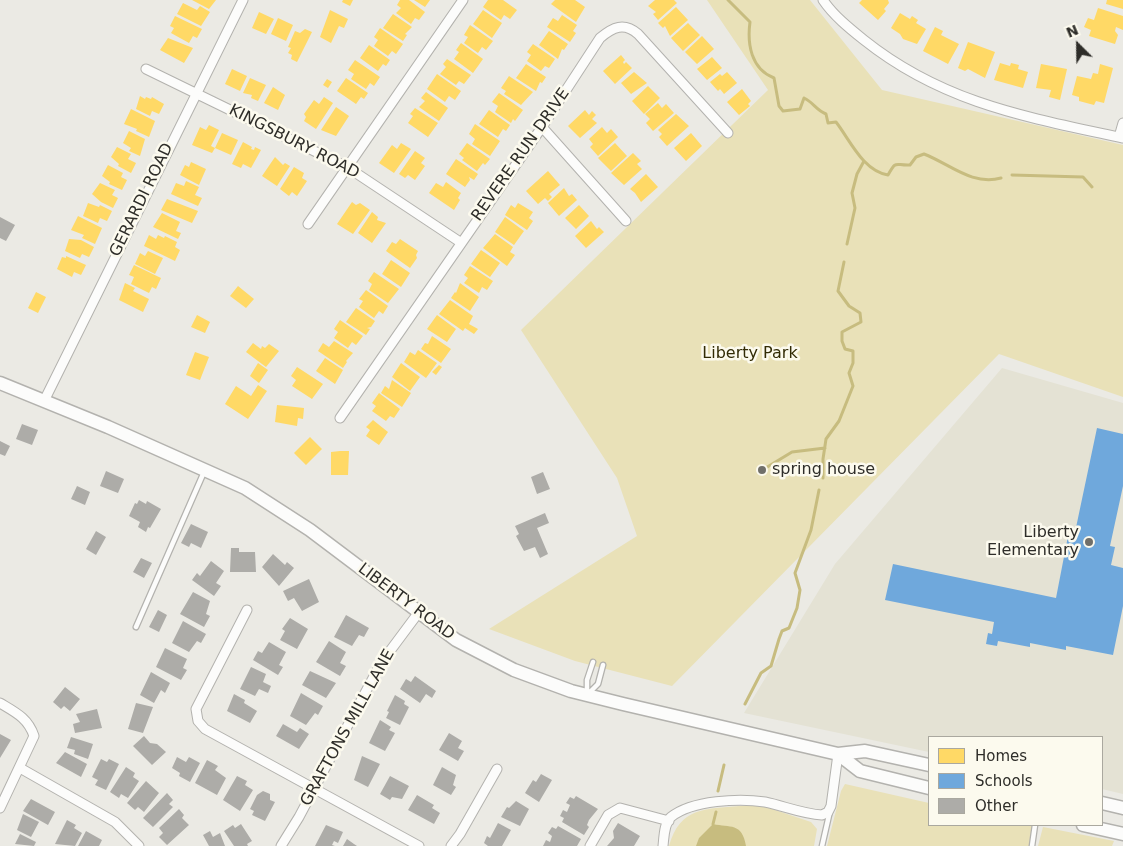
<!DOCTYPE html>
<html>
<head>
<meta charset="utf-8">
<style>
	body { margin:0 }
	#map { position:relative; width:1123px; height:846px; overflow:hidden; background:#ebeae4; font-family:"DejaVu Sans",sans-serif }
	canvas { display:block }
	.legend { position:absolute; left:928px; top:736px; width:175px; height:90px; box-sizing:border-box; background:#fcfaee; border:1px solid #aaa89f; margin:0; padding:6px 9px; list-style:none; font-size:15px; color:#2e2d29 }
	.legend li { display:flex; align-items:center; gap:10px; height:25px }
	.legend b { width:25px; border:1px solid #aaa89f }
	.north { position:absolute; left:1053px; top:20px; width:50px; height:50px; -webkit-text-stroke:4px #fcfaee; paint-order:stroke; rotate:337deg; font-size:14px; font-weight:700; line-height:20px; text-align:center; color:#2e2d29 }
	.north::after { content:''; display:block; margin:auto; width:18px; height:22px; background:#2e2d29; clip-path:polygon(50% 0,100% 100%,50% 72%,0 100%) }
</style>
</head>
<body>
<div id="map">
<canvas width="1123" height="846"></canvas>
<ul class="legend">
<li><b style="height:14px;background:#ffd966"></b>Homes</li>
<li><b style="height:14px;background:#6fa8dc"></b>Schools</li>
<li><b style="height:14px;background:#adaca8"></b>Other</li>
</ul>
<div class="north">N</div>
</div>
<script>
const ctx = document.querySelector('canvas').getContext('2d');
ctx.lineJoin = 'round';
function paint(path, color) {
  ctx.fillStyle = color;
  ctx.fill(path, 'evenodd');
}
function trace(path, color, width, dash) {
  ctx.strokeStyle = color;
  ctx.lineWidth = width;
  ctx.lineCap = dash ? 'butt' : 'round';
  ctx.setLineDash(dash || []);
  ctx.stroke(path);
}
function drawText(font, color, halo, rows, align = 'center') {
  ctx.font = font + ' "DejaVu Sans",sans-serif';
  ctx.lineWidth = 5;
  ctx.setLineDash([]);
  ctx.textBaseline = 'middle';
  ctx.strokeStyle = halo;
  ctx.fillStyle = color;
  for (const [text, x, y, turn = 0] of rows) {
    ctx.save();
    ctx.translate(x, y);
    ctx.rotate((+turn || 0) * Math.PI / 180);
    ctx.textAlign = isNaN(turn) ? turn : align;
    if (halo) ctx.strokeText(text, 0, 0);
    ctx.fillText(text, 0, 0);
    ctx.restore();
  }
}
paint(new Path2D(`
	M1002 368 1123 403V794L1102 789V737H929V752L744 713 835 564Z`), '#e4e2d4');
paint(new Path2D(`
	M707 0H810L882 90 1123 145V397L999 354 672 686 575 661 489 629 637 536 617 478 521 330 768 90Z
	M845 784 929 803V825L1033 826 1029 846H827L841 791Z
	M740 806H763L811 822 817 829 814 846H669C680 807 705 809 740 806Z
	M1043 827 1114 841 1112 846H1038Z`), '#e9e1b8');
paint(new Path2D(`
	M713 824C730 828 742 822 746 846H696L699 838Z`), '#c7bc7f');
paint(new Path2D(`
	M192 0H216L209 9Z
	M343 0H353L350 6 342 2Z
	M400 0H409L425 12 419 20 415 18 411 24 396 13 401 8 397 5Z
	M414 0H430L425 7Z
	M488 0H503L517 10 510 19 504 15 501 20 483 7Z
	M555 0H575L585 7 576 22 551 4Z
	M655 0H674L677 3 658 20 653 14 656 12 648 6Z
	M862 0H888L889 3 884 9 886 11 878 20 859 3Z
	M1107 0H1123V9L1106 4Z
	M183 3 197 10 200 6 210 12 201 26 177 14Z
	M676 7 688 20 670 36 665 26 663 28 658 23Z
	M1098 8 1123 16V30L1116 27 1115 31 1118 35 1115 44 1089 36 1091 30 1084 27 1088 18 1094 20Z
	M330 10 348 19 344 28 339 26 331 43 320 37Z
	M483 10 502 23 492 38 473 24Z
	M259 12 274 19 266 34 252 28Z
	M900 13 910 19 912 16 918 20 916 23 926 29 917 44 903 39 900 34 891 28Z
	M393 14 412 27 405 34 407 35 403 41 383 28Z
	M562 15 577 25 573 31 576 33 570 42 547 27 553 18 558 21Z
	M175 16 202 29 197 38 193 36 189 43 171 33 174 28 170 26Z
	M278 18 293 25 286 41 271 34Z
	M688 23 700 35 683 51 671 38Z
	M470 25 493 41 486 50 482 47 478 53 464 43 468 37 464 35Z
	M935 27 943 31 941 35 959 44 948 64 923 51Z
	M380 28 403 44 396 54 392 51 388 56 374 46 378 40 374 37Z
	M305 29 312 32 297 62 291 59 292 55 288 53 291 48 288 47 295 31 300 33Z
	M549 31 568 44 564 50 562 49 558 59 539 45Z
	M702 36 714 49 697 64 685 52Z
	M168 38 193 48 184 63 160 50Z
	M968 42 995 52 985 78 968 69 965 71 958 68Z
	M461 43 483 59 473 73 454 59 459 52 456 50Z
	M533 44 555 59 549 68 545 66 541 71 527 61 531 55 527 52Z
	M369 45 390 60 386 66 383 64 378 71 360 58Z
	M621 55 625 60 623 62 624 64 626 62 632 68 615 84 603 71Z
	M712 57 722 68 707 80 697 69Z
	M447 59 471 75 464 84 459 81 456 85 440 74 446 67 443 64Z
	M355 60 380 77 374 86 370 83 366 89 351 79 354 74 348 70Z
	M1000 63 1010 66 1011 63 1019 65 1018 69 1028 72 1023 88 994 80Z
	M526 64 546 77 542 83 540 82 536 91 516 78Z
	M1041 64 1067 69 1060 100 1049 97 1051 90 1036 88Z
	M1100 64 1113 68 1104 103 1096 101 1094 105 1079 101V97L1072 95 1077 76 1091 79 1093 73 1098 74Z
	M232 69 247 76 240 91 225 84Z
	M634 72 647 83 631 94 621 83Z
	M727 72 737 83 724 94 720 89 718 91 710 82 720 74 722 76Z
	M437 74 461 91 455 100 449 96 445 102 427 89Z
	M509 76 533 92 521 105 504 94 506 91 501 88Z
	M250 78 266 85 258 101 251 98 252 95 243 93Z
	M346 78 368 93 364 99 361 97 356 104 337 91Z
	M327 79 332 82 328 88 323 85Z
	M648 86 660 98 644 114 632 101Z
	M273 87 285 95 278 110 264 103Z
	M742 89 751 101 748 104 750 106 739 115 727 102Z
	M426 92 448 108 439 121 419 107 425 101 421 98Z
	M499 93 523 110 515 121 513 119 511 123 495 112 498 106 492 102Z
	M140 96 145 99 146 97 151 99 152 97 164 104 159 114 152 111 150 116 136 109Z
	M324 97 333 103 316 129 304 121 306 117 304 114 314 100 319 104Z
	M658 103 662 108 666 104 674 113 653 131 646 123 650 119 645 114Z
	M336 107 349 116 336 136 321 130Z
	M415 108 438 123 428 137 408 123 413 116 410 114Z
	M131 109 155 121 149 137 136 131 137 129 124 124Z
	M489 110 510 125 506 131 503 129 498 137 479 124Z
	M585 110 589 115 592 111 596 115 592 119 597 123 580 138 568 126Z
	M676 114 689 126 667 146 659 137 662 134 658 130Z
	M475 124 500 141 490 156 472 144 475 139 469 134Z
	M209 125 219 130 211 146 215 148 212 153 192 145 200 127 206 130Z
	M602 127 607 133 611 129 618 137 598 156 590 147 593 144 589 139Z
	M129 131 145 139 140 156 129 151 131 148 123 143Z
	M222 133 238 140 231 155 215 148Z
	M691 133 702 146 686 161 674 148Z
	M243 142 252 147 251 149 254 150 255 147 261 150 251 168 243 164 241 168 232 164Z
	M401 143 411 149 394 173 379 163 392 145 397 149Z
	M467 143 490 159 485 165 483 163 477 171 462 160 464 158 459 154Z
	M615 143 627 156 611 171 598 158Z
	M117 147 131 154 128 159 136 163 131 173 118 166 119 164 111 157Z
	M415 151 425 158 421 163 425 166 415 180 408 175 405 178 399 174Z
	M633 153 641 161 637 164 642 169 624 185 611 173Z
	M275 157 283 165 285 163 290 166 277 186 262 176Z
	M456 159 478 174 474 180 469 177 470 180 465 187 446 174Z
	M191 162 206 169 199 185 180 175 185 165 189 167Z
	M108 165 123 173 121 177 127 180 122 190 109 184 110 182 102 176Z
	M294 167 304 173 302 178 307 181 297 196 292 192 289 196 280 189Z
	M548 171 560 185 549 194 552 197 548 201 545 198 538 204 526 191Z
	M646 174 658 187 641 202 635 193 630 189Z
	M186 181 199 187 195 195 202 198 198 206 171 194 176 183 184 186Z
	M446 182 461 193 458 198 460 200 454 210 429 193 436 183 443 187Z
	M100 183 115 190 112 195 118 198 113 208 101 202 92 194Z
	M564 188 569 196 572 194 577 200 559 216 548 203Z
	M167 199 198 211 192 223 161 210Z
	M352 202 356 205 360 203 370 210 353 234 337 224Z
	M88 203 99 207 100 205 112 211 107 221 100 218 98 223 83 216Z
	M518 203 533 212 529 218 533 221 527 230 505 215 511 205 515 208Z
	M579 205 589 216 576 229 565 218Z
	M372 212 378 217 377 220 386 223 372 243 358 233Z
	M162 213 180 222 176 231 181 233 178 239 153 227Z
	M78 216 102 228 95 244 82 238 84 235 71 230Z
	M505 217 524 231 514 245 495 232Z
	M591 221 597 229 599 227 604 232 586 248 575 236Z
	M495 234 513 247 510 252 515 255 507 266 483 248Z
	M149 235 156 239 158 235 164 238 165 236 177 242 175 247 180 250 175 261 144 246Z
	M69 239 81 240 94 247 89 257 82 254 80 258 65 251Z
	M400 239 418 251 416 255 417 258 410 268 386 251 392 242 396 244Z
	M481 250 500 263 490 277 471 264Z
	M148 251 163 258 155 274 135 264 140 253 145 256Z
	M66 256 86 265 81 275 74 272 72 277 57 269 62 257 66 258Z
	M391 260 410 273 401 287 382 274Z
	M134 265 161 278 156 289 152 287 149 293 131 284 134 277 129 275Z
	M470 266 493 281 487 290 482 287 479 293 464 283 468 278 464 275Z
	M374 272 399 289 388 303 369 290 372 284 368 281Z
	M125 283 135 288 133 291 149 299 143 312 119 300Z
	M460 283 479 297 470 311 451 298 455 292 456 293Z
	M238 286 254 299 246 308 230 296Z
	M366 290 388 306 383 314 379 311 374 318 359 307 363 301 359 299Z
	M36 292 46 297 38 313 28 308Z
	M450 300 473 316 469 324 478 329 474 334 465 328 463 331 439 314Z
	M356 308 375 321 371 327 367 328 370 329 366 335 346 322Z
	M197 315 210 322 205 333 191 327Z
	M437 315 456 329 447 342 427 329Z
	M340 320 363 336 356 345 352 342 348 348 334 338 338 332 334 329Z
	M432 336 451 349 441 363 421 349 425 343 428 344Z
	M334 341 353 353 346 361 347 362 343 368 318 351 323 343 329 347Z
	M253 343 261 349 262 346 265 348 269 344 279 351 266 367 246 352Z
	M418 350 437 363 426 378 404 362 410 352 415 355Z
	M195 352 209 357 200 380 186 375Z
	M325 358 343 370 335 384 316 371Z
	M258 363 268 370 259 383 250 376Z
	M401 363 420 377 410 391 392 377Z
	M439 365 442 367 436 375 432 372Z
	M297 367 323 384 312 399 292 386 296 380 291 376Z
	M392 380 411 393 402 407 381 393 385 386 389 389Z
	M258 385 267 391 248 419 225 404 236 386 251 396Z
	M379 393 400 409 394 418 390 416 386 421 372 411 376 406 372 403Z
	M277 405 304 408 303 419 298 418 297 426 275 422Z
	M373 420 388 432 379 445 366 436 370 430 366 427Z
	M310 437 322 449 306 465 294 453Z
	M340 451H349L348 475H331V452Z`), '#ffd966');
paint(new Path2D(`
	M1097 428 1123 434V486L1110 546 1115 547 1111 565 1123 568V606L1113 655 1066 646V650L1030 643V647L998 641 997 646 986 644 988 633 992 634 994 622 885 600 893 564 1056 598 1068 536 1074 537Z`), '#6fa8dc');
trace(new Path2D(`
	M728 0 750 22C747 44 751 69 774 78L779 106 783 111 800 109 804 98C813 102 816 110 826 114L828 123 836 122C850 140 863 171 888 175 897 159 895 166 910 165L916 157 924 154C950 164 972 186 1001 178
	M1012 175 1083 177 1092 187
	M847 244 855 208 852 193 857 174 864 161
	M764 469 792 452 825 448
	M823 478V459L826 439 839 421 853 386 849 373 853 363V351L845 349 842 341V332L861 322 860 313 849 306 838 291 844 262
	M745 704 761 673 771 666 779 639 782 631 789 628 797 608 800 590 795 573 811 530 819 490
	M718 791 724 765
	M713 824 716 812`), '#c7bc7f', 3);
paint(new Path2D(`
	M0 217 15 225 6 241 0 238Z
	M22 424 38 430 32 445 16 439Z
	M0 441 10 446 5 456 0 454Z
	M106 471 124 479 118 493 100 486Z
	M543 472 550 489 537 494 531 477Z
	M77 486 90 492 85 505 71 499Z
	M139 500 146 504 147 501 161 509 150 528 148 527 146 532 138 527 140 522 129 516 135 503 137 504Z
	M545 513 549 523 537 528 548 554 540 558 535 547 524 551 516 536 519 534 515 526Z
	M191 524 208 532 201 548 191 543 189 547 181 543Z
	M96 531 106 537 96 555 86 549Z
	M231 548H239V552H255L256 572H230Z
	M273 554 285 565 287 562 294 568 279 586 262 567Z
	M141 558 152 563 144 578 133 572Z
	M211 561 224 571 216 583 221 586 214 596 192 580 197 573 200 576Z
	M309 579 319 602 302 611 294 598 288 601 283 591Z
	M193 592 210 601 206 614 210 616 204 627 180 614Z
	M158 610 167 615 159 632 149 627Z
	M346 615 369 628 364 637 359 635 352 646 334 637Z
	M290 618 308 629 297 649 280 640 285 631 282 629Z
	M183 621 206 634 201 643 197 641 189 652 172 643Z
	M329 641 346 652 340 663 346 666 340 676 316 662Z
	M269 642 286 652 279 665 283 667 278 675 253 660 258 651 262 653Z
	M165 648 187 659 183 668 187 670 181 680 156 667Z
	M251 667 266 674 263 682 271 686 268 693 259 689 255 696 240 689Z
	M310 671 336 683 326 698 302 685Z
	M151 672 170 683 165 693 161 690 154 703 140 695Z
	M415 676 436 691 432 698 426 694 420 703 400 689 406 679 411 682Z
	M65 687 80 699 70 711 64 706 61 709 53 702Z
	M301 693 323 706 318 715 315 713 306 725 290 716Z
	M234 694 245 700 244 703 257 711 250 723 227 711Z
	M395 695 405 701 404 704 409 707 400 725 386 718 389 712 387 711Z
	M136 703 153 707 143 733 128 729Z
	M97 709 102 728 75 733 73 724 80 722 76 714Z
	M380 720 391 727 389 730 395 733 385 751 369 743Z
	M283 724 297 732 300 728 309 734 299 749 276 736Z
	M449 733 462 741 458 748 464 751 458 761 439 750Z
	M0 734 11 740 0 758Z
	M144 736 150 743 157 744 166 752 152 765 133 746Z
	M71 737 93 744 88 759 74 754 75 750 67 748Z
	M65 752 87 764 81 777 56 763Z
	M362 756 380 764 368 787 354 780Z
	M177 757 186 762 189 757 200 763 190 782 179 776 180 773 172 768Z
	M101 759 107 762 109 759 119 764 106 790 95 785 98 780 92 777Z
	M207 760 218 766 215 770 226 778 217 795 195 783Z
	M126 767 135 773 133 777 139 781 128 798 121 794 119 798 110 792Z
	M442 767 456 775 453 785 456 787 451 795 433 785Z
	M541 774 552 780 539 802 525 793 533 780 536 782Z
	M237 776 247 781 245 785 253 790 240 811 223 800Z
	M390 776 409 786 402 799 392 797 390 800 380 794Z
	M146 781 159 793 144 812 138 807 135 810 127 803Z
	M263 791 270 794V800L275 802 265 821 252 815 254 811 250 809 257 795Z
	M167 793 173 800 169 804 173 807 153 827 143 818Z
	M417 795 434 805 432 808 440 813 434 824 408 810Z
	M576 796 598 809 589 820 587 825 589 827 584 835 562 822 564 818 560 816 563 810 567 812 570 805 566 803 570 797 574 799Z
	M31 799 55 812 48 825 23 811Z
	M516 801 529 809 520 826 501 817 507 807 509 808Z
	M179 809 184 815 182 818 189 825 167 845 159 837 163 833 159 828Z
	M23 814 39 822 31 837 17 830Z
	M67 820 76 825 74 828 82 833 75 846 55 844Z
	M498 823 511 830 502 846H488L484 843 487 836 490 838Z
	M618 823 640 836 634 846H607L614 838 613 831Z
	M241 824 252 841 247 844 248 846H234L224 831 233 825 235 828Z
	M326 825 343 832 338 843 334 841 332 845 335 846H315Z
	M558 826 581 839 577 846H543L546 840 550 842 552 836 548 833 552 827 556 829Z
	M86 831 102 840 99 846H78Z
	M210 831 213 837 220 833 225 846H209L203 835Z
	M20 834 36 842 34 846 15 844Z
	M347 839 354 844 357 846H343Z`), '#adaca8');
const lane = new Path2D(`
	M136 627 204 472
	M587 694V680L593 662
	M588 694 598 684 603 665
	M822 846 830 811
	M1032 846 1035 825`);
const street = new Path2D(`
	M823 0C833 15 849 28 864 40 943 103 1026 117 1123 138
	M146 69 347 167 460 242
	M542 127 626 221
	M1119 137 1123 123
	M308 224 463 0
	M44 401 243 0
	M340 418 542 127 600 38C613 27 624 22 638 34L728 133
	M247 610 196 709 198 721 205 729 419 846
	M0 703C15 712 28 718 34 736L0 808
	M20 768 115 822 139 846
	M281 846 299 817 381 663 419 612
	M451 846 460 834 497 769
	M590 846 608 815 620 808 669 821
	M663 846C664 837 664 823 671 817 692 800 740 798 765 802 784 806 803 814 822 815L828 812 831 806 838 754`);
const secondary = new Path2D(`
	M0 383 108 427 245 488 310 530 456 640 514 670 571 691 623 704 838 754 865 751 929 765
	M838 754 860 771 929 788
	M1102 803 1123 808
	M1083 825 1123 834`);
trace(lane, '#b3b2ae', 7);
trace(street, '#b3b2ae', 11);
trace(secondary, '#b3b2ae', 15);
trace(lane, '#fcfcfb', 4.5);
trace(street, '#fcfcfb', 9);
trace(secondary, '#fcfcfb', 12);
for (const [x, y, r, color] of [
	[762,470,5,"#706f6a"],
	[1089,542,5,"#706f6a"]
]) {
  const dot = new Path2D();
  dot.arc(x, y, r, 0, 2 * Math.PI);
  ctx.fillStyle = color;
  ctx.fill(dot);
  trace(dot, '#fcfaee', 2);
}
drawText('16px', '#2e2d29', '#fcfaee', [
	["KINGSBURY ROAD",294,142,27],
	["REVERE RUN DRIVE",521,155,-55],
	["GERARDI ROAD",142,200,-64],
	["LIBERTY ROAD",406,602,37],
	["GRAFTONS MILL LANE",348,728,-61]
]);
drawText('16px', '#322b05', '#fcfaee', [
	["Liberty Park",750,354]
]);
drawText('16px', '#2e2d29', '#fcfaee', [
	["spring house",772,470],
	["Liberty",1079,533,"right"],
	["Elementary",1079,551,"right"]
], 'left');
</script>
</body>
</html>
